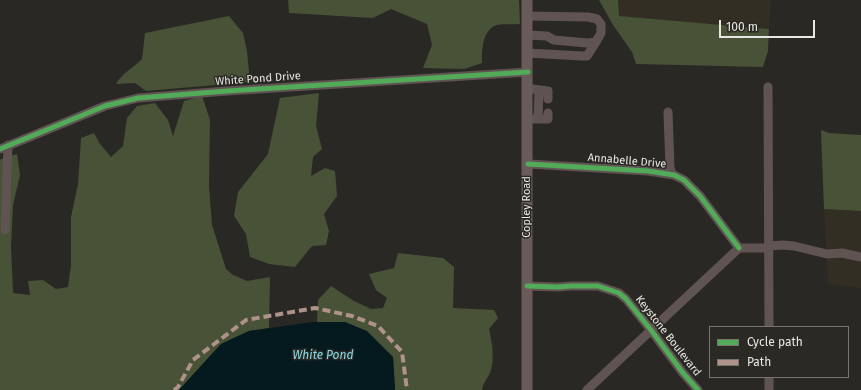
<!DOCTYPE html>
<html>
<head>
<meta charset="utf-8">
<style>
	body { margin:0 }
	#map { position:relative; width:861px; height:390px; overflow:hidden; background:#2a2825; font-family:"Fira Sans",sans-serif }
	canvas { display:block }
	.legend { position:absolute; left:709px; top:326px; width:140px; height:52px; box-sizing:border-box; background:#2b2924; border:1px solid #777570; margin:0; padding:5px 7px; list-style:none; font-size:12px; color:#e8e7e3 }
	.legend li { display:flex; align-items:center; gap:8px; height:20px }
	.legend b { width:20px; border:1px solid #777570 }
	.scale { position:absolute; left:719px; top:20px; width:96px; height:18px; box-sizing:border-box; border:2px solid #e8e7e3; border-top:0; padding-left:5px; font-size:12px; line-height:14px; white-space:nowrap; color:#e8e7e3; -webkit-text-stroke:3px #2b2924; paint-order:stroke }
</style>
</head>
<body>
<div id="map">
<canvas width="861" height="390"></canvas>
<ul class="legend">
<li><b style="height:5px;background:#51ab58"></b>Cycle path</li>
<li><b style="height:5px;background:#af9288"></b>Path</li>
</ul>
<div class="scale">100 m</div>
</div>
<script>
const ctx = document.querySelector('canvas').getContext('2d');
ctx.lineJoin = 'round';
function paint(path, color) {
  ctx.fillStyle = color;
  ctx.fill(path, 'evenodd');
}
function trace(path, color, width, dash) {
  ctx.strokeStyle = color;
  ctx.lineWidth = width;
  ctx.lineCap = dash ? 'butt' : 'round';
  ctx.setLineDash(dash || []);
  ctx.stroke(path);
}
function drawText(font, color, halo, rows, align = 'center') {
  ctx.font = font + ' "Fira Sans",sans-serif';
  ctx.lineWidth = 3;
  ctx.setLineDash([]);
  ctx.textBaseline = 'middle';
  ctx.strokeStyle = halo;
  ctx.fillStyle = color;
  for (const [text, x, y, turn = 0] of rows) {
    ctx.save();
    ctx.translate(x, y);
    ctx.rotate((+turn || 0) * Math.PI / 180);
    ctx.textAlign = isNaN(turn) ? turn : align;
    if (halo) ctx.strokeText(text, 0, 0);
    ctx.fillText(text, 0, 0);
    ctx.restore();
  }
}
paint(new Path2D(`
	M618 0H771L769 29 618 16Z
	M824 209 861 211V288L828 284Z`), '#322e23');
paint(new Path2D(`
	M288 0H519L520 24C513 25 501 23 494 26 482 33 482 50 482 63L464 69 423 68 432 45 427 24 391 9 373 18 289 13Z
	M599 0H618L619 16 769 29 768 51 763 67 636 64 632 52 613 25Z
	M229 16 243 33 247 51 250 82 146 91 135 83 116 84C121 74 133 68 142 59L145 33Z
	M319 93 316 126 322 149 313 157 311 176 325 168 335 171 337 196 324 214 329 231 326 245 312 246 295 267 269 264 250 257 246 234 234 216 238 192 268 154 280 98Z
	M202 96 210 120 209 186 212 225 226 269 233 275 247 281 270 277 269 328 249 331 221 344 179 390H0V161L1 159 17 154 20 175 13 205 11 247 13 293 30 295 28 281 43 280 56 289 68 287 71 265V217L78 184 81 138 94 133 100 144 111 157 123 146 127 118 137 106 155 103 168 120 173 136 184 101Z
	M821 130 829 133 861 135V211L824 209Z
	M398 253 443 258 454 267 453 308 494 310 498 318 489 329C492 342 495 360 490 373 487 379 483 383 482 390H395L393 357 345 322H317L318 300 331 286 354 301 371 309 383 308 387 298 376 290 369 274 394 268Z`), '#475236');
paint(new Path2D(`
	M312 322H345L367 331 393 357 395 390H179L221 344 249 331Z`), '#041a1f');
trace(new Path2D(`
	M527 16 588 17 597 19 601 24V33L596 42 587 43 554 40 547 36 527 35
	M527 53 582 56H587L596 42
	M768 87 769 327
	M532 89 548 91V99
	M668 112 670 168 672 174
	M533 119H548V113
	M538 119 539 90
	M0 149 105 106 138 98 227 91 528 72
	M528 164 648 171 674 175 684 180 700 196 739 248
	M5 230 8 145
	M769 246 783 245 794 246 827 254 842 253 861 257
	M739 248H769
	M527 286 558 287 571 286H598L619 293 626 299 651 330 683 373 698 390
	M769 377V390
	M587 390 739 248`), '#605453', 9);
trace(new Path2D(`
	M527 0V390`), '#6a5b5b', 11);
trace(new Path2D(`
	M174 390 178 387 193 360 246 320 315 308 352 316 378 326 402 352 407 390`), '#af9288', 4, [8, 4]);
trace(new Path2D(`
	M0 149 105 106 138 98 227 91 528 72
	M528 164 648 171 674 175 684 180 700 196 739 248
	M527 286 558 287 571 286H598L619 293 626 299 651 330 683 373 698 390`), '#51ab58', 5);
drawText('11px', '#e8e7e3', '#2b2924', [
	["White Pond Drive",258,79,-4],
	["Annabelle Drive",627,161,5],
	["Copley Road",527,207,-90],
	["Keystone Boulevard",668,336,52]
]);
drawText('italic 12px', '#82dbec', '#2b2924', [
	["White Pond",323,356]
]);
</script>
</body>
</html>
